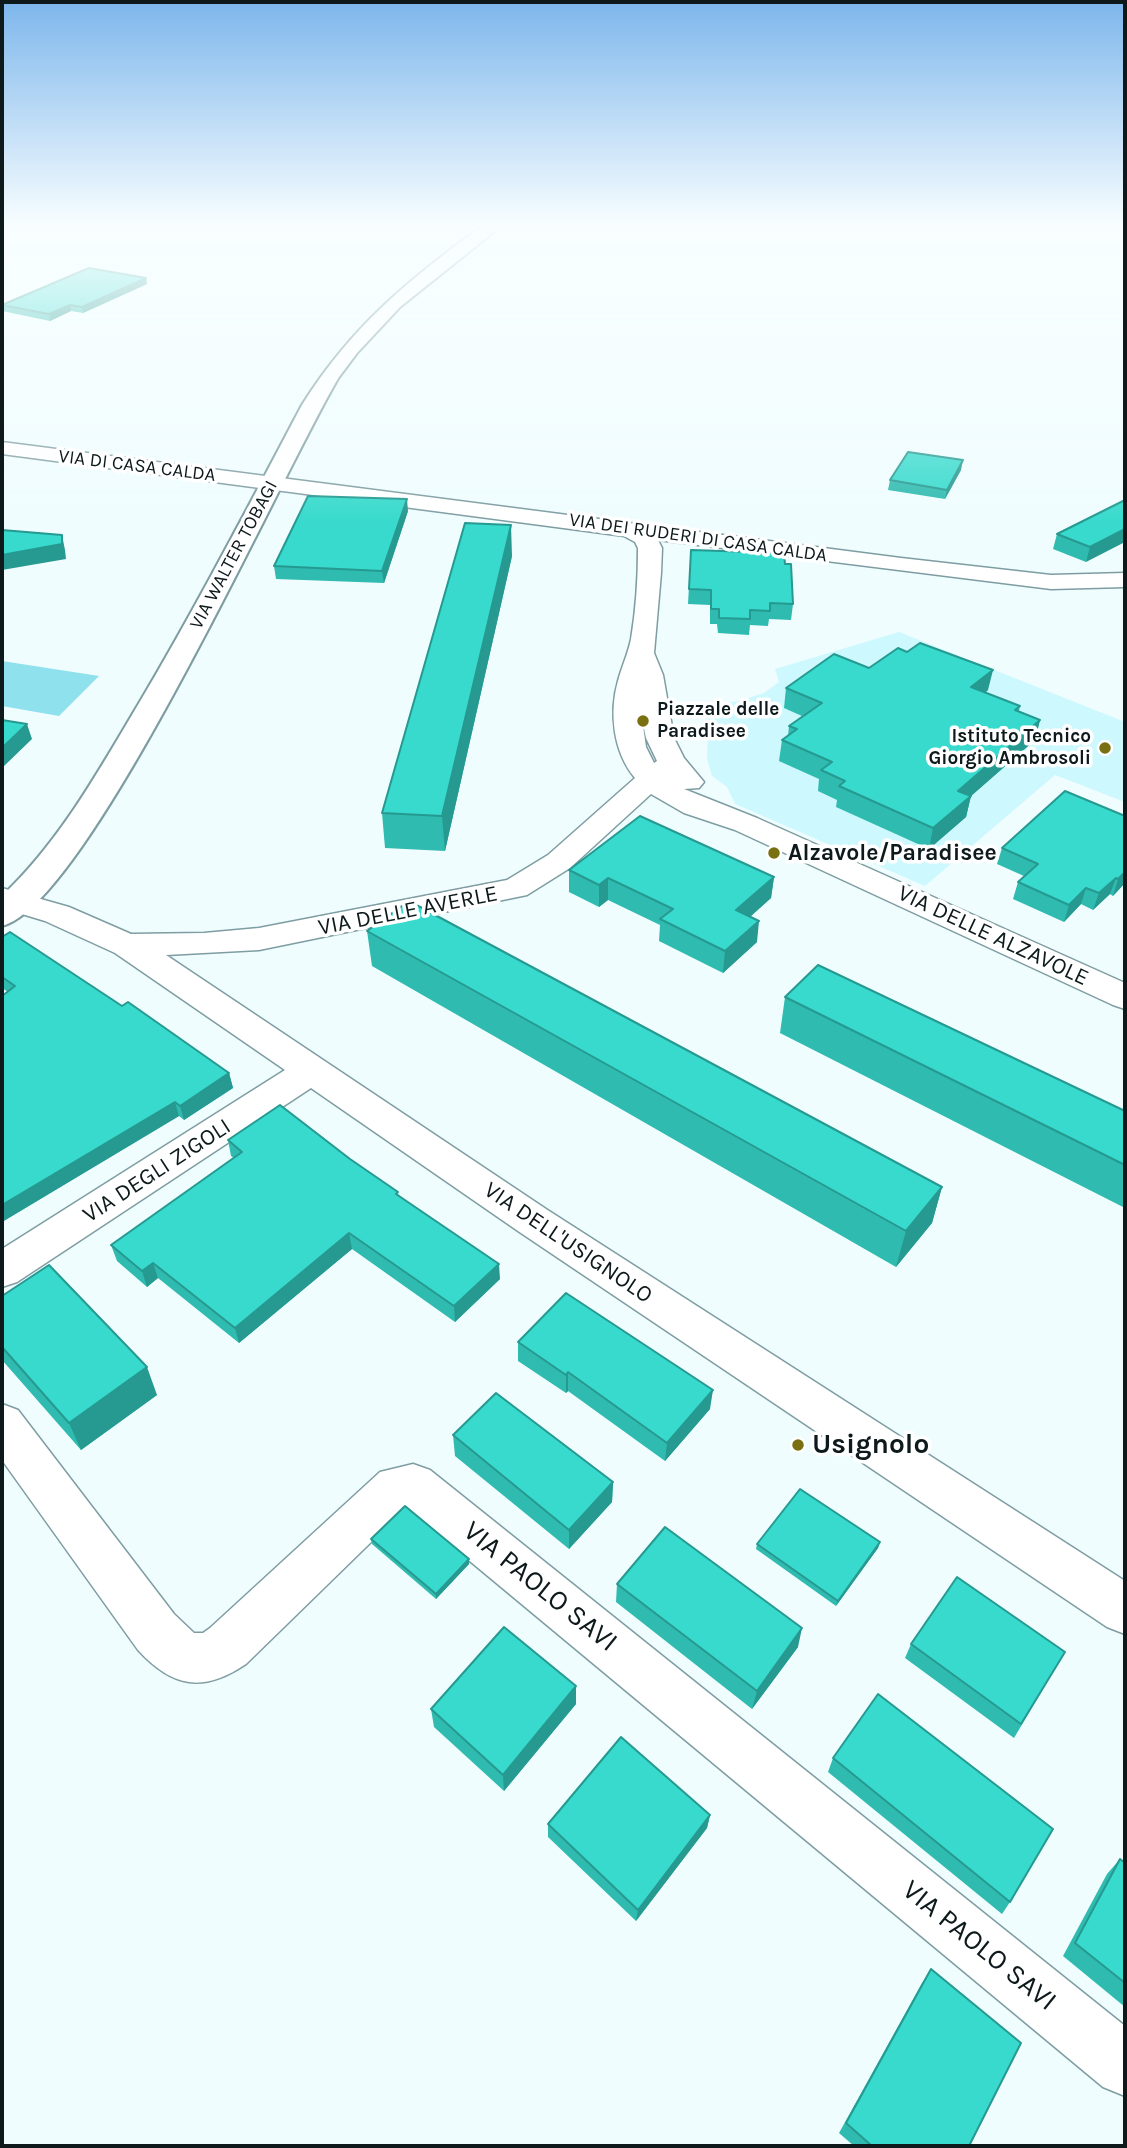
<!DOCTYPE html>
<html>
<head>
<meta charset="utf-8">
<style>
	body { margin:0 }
	#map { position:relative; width:1127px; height:2148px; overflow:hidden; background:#f0fdff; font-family:Karla,sans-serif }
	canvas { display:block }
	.frame { position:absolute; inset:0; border:4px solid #0d191b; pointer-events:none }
</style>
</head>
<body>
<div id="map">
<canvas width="1127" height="2148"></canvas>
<div class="frame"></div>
</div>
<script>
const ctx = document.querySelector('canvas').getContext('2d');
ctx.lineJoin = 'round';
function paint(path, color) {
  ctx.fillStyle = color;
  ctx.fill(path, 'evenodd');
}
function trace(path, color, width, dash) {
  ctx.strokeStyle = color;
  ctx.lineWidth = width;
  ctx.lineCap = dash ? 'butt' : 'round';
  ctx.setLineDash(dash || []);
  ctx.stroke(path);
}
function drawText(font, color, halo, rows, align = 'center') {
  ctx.font = font + ' Karla,sans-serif';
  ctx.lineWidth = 7;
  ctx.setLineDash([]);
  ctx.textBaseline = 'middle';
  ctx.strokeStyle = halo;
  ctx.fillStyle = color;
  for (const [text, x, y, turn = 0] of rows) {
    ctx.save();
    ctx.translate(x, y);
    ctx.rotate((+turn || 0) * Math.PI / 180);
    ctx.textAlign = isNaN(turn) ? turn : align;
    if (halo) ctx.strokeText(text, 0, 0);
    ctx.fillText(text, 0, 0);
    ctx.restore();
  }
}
paint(new Path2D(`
	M899 632 1125 722V802L1055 775 925 886 735 804 727 787 712 776 707 759 708 733 704 705 739 701 764 693 779 682 775 669Z`), '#ccf8fe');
paint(new Path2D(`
	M2 661 99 676 59 716 2 706Z`), '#8ee1ed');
const minor = new Path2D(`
	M2 442 901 558 1051 575 1125 573V587L1051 589 658 540 662 548 661 573 654 653 663 675 674 738 684 758 704 782 699 788 684 789 757 818 1125 983V1009L1113 1005 735 830 684 813 651 794 570 868 527 895 259 950 166 955 546 1209 1125 1581V1634L1107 1627 518 1231 311 1088 17 1282 2 1287V1249L285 1070 115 953 45 921 2 908V888L69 907 131 934 204 933 259 928 507 880 548 855 635 778C613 752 609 712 618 681 622 666 628 654 631 639 636 609 638 579 638 548L635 542 624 536 2 454ZM642 719 646 738 657 761 654 763 646 747Z
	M2 1404 18 1410 174 1614 194 1633H203L210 1628 380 1472 413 1464 430 1470 1125 2026V2096L1103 2087 406 1508 246 1664C203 1693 173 1688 138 1650L2 1460Z`);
const tertiary = new Path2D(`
	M486 223H505L400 307 357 353 339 377C283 470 89 905 2 926V896C57 844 94 779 132 715 193 613 247 509 302 405 353 324 410 279 486 223Z`);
trace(minor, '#7e9da2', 3);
trace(tertiary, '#7e9da2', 4);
paint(minor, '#fff');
paint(tertiary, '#fff');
paint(new Path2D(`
	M147 284 83 313 71 311 50 321 2 311V304Z
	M961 470 945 499 888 490 890 480Z
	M1125 500 1086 562 1053 549 1057 534Z
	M408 511 384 583 276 579 274 566Z
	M691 550 785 564 793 604 791 620 769 619 768 626 750 625 749 635 718 633 717 624H710V605L688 604Z
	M512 556 445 851 385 848 382 813Z
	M869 668 988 690 985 693 1020 706 1019 711 1040 720 1035 740 971 796 966 817 929 849 836 807 837 800 818 791 819 779 779 761 782 740 788 736 789 726 802 716 784 708 786 688Z
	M1125 816V883L1113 896 1110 894 1093 910 1081 904 1064 922 1013 899 1018 882 1024 876 997 864 1002 848Z
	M569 870 774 877 771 898 750 917 757 942 723 973 659 941 660 925 608 900 599 907 569 892Z
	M367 931 942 1187 932 1223 896 1267 372 966Z
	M2 937 122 1006 229 1073 233 1088 184 1120 179 1116 2 1222V996L8 992 2 988Z
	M785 997 1125 1111V1208L780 1033Z
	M228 1140 350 1159 399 1195 500 1279 455 1322 352 1249 239 1343 158 1278 147 1287 117 1261 111 1245 234 1158 231 1156Z
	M2 1296 157 1395 81 1450 2 1360Z
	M518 1342 710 1409 665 1461 568 1391 566 1393 518 1361Z
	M453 1435 613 1482 612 1502 569 1549 455 1456Z
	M371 1539 469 1559V1564L436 1599 372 1544Z
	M880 1542 878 1548 836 1606 756 1549 757 1544Z
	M617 1584 798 1647 752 1709 616 1602Z
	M911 1644 1065 1652 1014 1738 905 1658Z
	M576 1704 504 1791 434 1727 431 1709Z
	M833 1758 1010 1902 1002 1914 828 1772Z
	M710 1815 707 1828 636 1921 548 1837V1824Z
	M1120 1859 1125 1863V2007L1063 1956 1107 1874Z
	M931 1969 969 2146H854L839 2133 922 1983Z`), '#2fbbb0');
paint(new Path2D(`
	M146 278 147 284 83 313 82 307Z
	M70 305 71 311 50 321 49 314Z
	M963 460 961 470 945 499 947 490Z
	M407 499 408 511 384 583 382 571Z
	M511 525 512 556 445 851 442 816Z
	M1125 529V542L1086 562 1090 547Z
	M62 535 65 550 66 559 2 570V555Z
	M993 670 988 690 966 707 971 687Z
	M1040 720 1035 740 963 803 971 796 966 817 929 849 933 828 958 791Z
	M27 724 32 739 2 768V748Z
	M1125 872V883L1113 896 1118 879Z
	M774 877 771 898 734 931 736 910Z
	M608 878V900L599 907V885Z
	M1116 878 1110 894 1093 910 1099 893Z
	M1086 888 1081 904 1064 922 1069 905Z
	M759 921 757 942 723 973 725 951Z
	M229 1073 233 1088 184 1120 180 1106Z
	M175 1102 179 1116 2 1222V1205Z
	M942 1187 932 1223 896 1267 906 1231Z
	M349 1233 352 1249 239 1343 235 1328Z
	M153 1263 158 1278 147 1287 142 1271Z
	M499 1264 500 1279 455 1322 454 1306Z
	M147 1367 157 1395 81 1450 69 1423Z
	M568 1372V1391L566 1393V1375Z
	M713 1390 710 1409 665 1461 667 1443Z
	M613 1482 612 1502 569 1549V1530Z
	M880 1542 878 1548 836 1606 838 1601Z
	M469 1559V1564L436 1599V1594Z
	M802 1628 798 1647 752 1709 757 1691Z
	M576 1686V1704L504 1791 503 1775Z
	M710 1815 707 1828 636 1921 638 1910Z`), '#269990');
const building = new Path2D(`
	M89 268 146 278 82 307 70 305 49 314 2 305Z
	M908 452 963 460 947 490 890 480Z
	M308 496 407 499 382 571 274 566Z
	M1125 500V529L1090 547 1057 534Z
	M465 523 511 525 442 816 382 813Z
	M2 530 62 535V544L2 555Z
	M691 550 784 553 785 564H791L793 604 770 603V611L750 610V619L719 618V609H711V590L689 589Z
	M920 643 993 670 971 687 1020 706 1015 710 1040 720 958 791 971 796 933 828 839 786 845 781 821 770 832 762 782 740 797 729 789 726 822 703 786 688 834 654 869 668 898 648 907 652Z
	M2 720 27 724 2 748Z
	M1065 791 1125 816V872L1118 879 1116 878 1099 893 1086 888 1069 905 1018 882 1038 864 1002 848Z
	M640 816 774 877 736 910 759 921 725 951 660 919 673 909 608 878 599 885 569 870Z
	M409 901 942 1187 906 1231 367 931Z
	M10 932 122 1006 128 1002 229 1073 180 1106 175 1102 2 1205V996L15 986 2 977V937Z
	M818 965 1125 1111V1165L785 997Z
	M280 1105 350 1159 398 1192 396 1194 499 1264 454 1306 349 1233 235 1328 153 1263 142 1271 111 1245 242 1152 228 1140Z
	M49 1265 147 1367 69 1423 2 1347V1296Z
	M566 1293 713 1390 667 1443 568 1372 566 1375 518 1342Z
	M496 1393 613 1482 569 1530 453 1435Z
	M800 1489 880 1542 838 1601 757 1544Z
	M405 1506 469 1559 436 1594 371 1539Z
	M665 1527 802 1628 757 1691 617 1584Z
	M957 1577 1065 1652 1021 1724 911 1644Z
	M504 1627 576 1686 503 1775 431 1709Z
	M878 1694 1053 1829 1010 1902 833 1758Z
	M621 1737 710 1815 638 1910 548 1824Z
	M1120 1859 1125 1863V1983L1075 1943Z
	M931 1969 1021 2043 969 2146H872L846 2123Z`);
paint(building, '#37dacd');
trace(building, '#269990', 2);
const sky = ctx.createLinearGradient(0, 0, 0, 524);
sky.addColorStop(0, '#7db6ec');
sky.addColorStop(0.43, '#f8feff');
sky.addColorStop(1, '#f8feff00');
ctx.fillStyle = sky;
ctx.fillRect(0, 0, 1127, 524);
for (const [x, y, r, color] of [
	[643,721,7,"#797011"],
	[1105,748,7,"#797011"],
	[774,853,7,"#797011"],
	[798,1445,7,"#797011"]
]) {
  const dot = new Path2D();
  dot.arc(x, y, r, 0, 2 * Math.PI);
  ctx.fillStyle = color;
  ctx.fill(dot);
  trace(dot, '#fff', 2.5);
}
drawText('19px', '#0d191b', '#fff', [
	["VIA DI CASA CALDA",137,466,7],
	["VIA DEI RUDERI DI CASA CALDA",698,538,8],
	["VIA WALTER TOBAGI",234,555,-62]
]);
drawText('bold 19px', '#0d191b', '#fff', [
	["Piazzale delle",657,710],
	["Paradisee",657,732],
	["Istituto Tecnico",1091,737,"right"],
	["Giorgio Ambrosoli",1091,759,"right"]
], 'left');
drawText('bold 23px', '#0d191b', '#fff', [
	["Alzavole/Paradisee",788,853]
], 'left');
drawText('23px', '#0d191b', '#fff', [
	["VIA DELLE AVERLE",408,911,-11],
	["VIA DELLE ALZAVOLE",993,936,25],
	["VIA DEGLI ZIGOLI",157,1171,-33],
	["VIA DELL'USIGNOLO",568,1243,34]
]);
drawText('bold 28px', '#0d191b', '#fff', [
	["Usignolo",812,1445]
], 'left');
drawText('28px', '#0d191b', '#fff', [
	["VIA PAOLO SAVI",540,1587,39],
	["VIA PAOLO SAVI",979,1946,39]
]);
</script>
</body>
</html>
